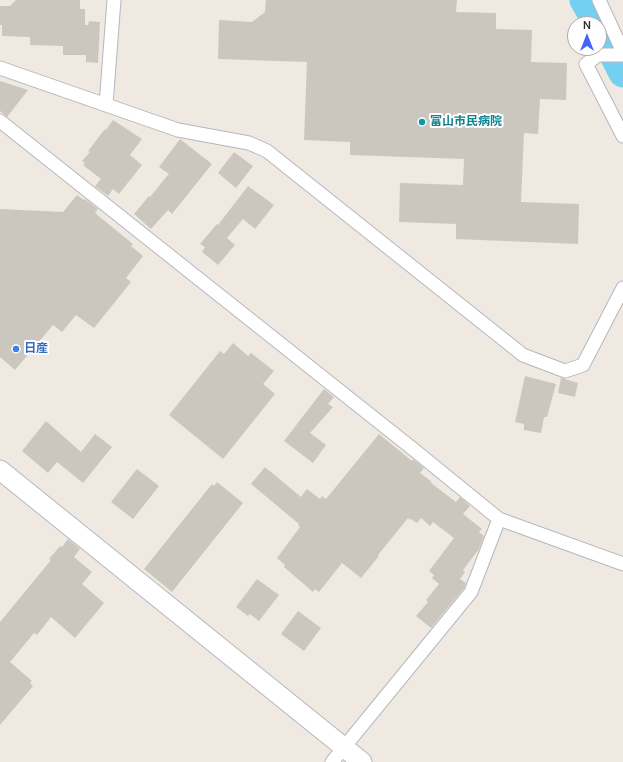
<!DOCTYPE html>
<html>
<head>
<meta charset="utf-8">
<style>
	body { margin:0 }
	#map { position:relative; width:623px; height:762px; overflow:hidden; background:#efe9e1; font-family:Manrope,sans-serif }
	canvas { display:block }
	.north { position:absolute; left:567px; top:16px; width:40px; height:40px; box-sizing:border-box; background:#fff; border:1px solid #ababab; border-radius:50%; rotate:0deg; font-size:11px; font-weight:700; line-height:16px; text-align:center; color:#2e2e2e }
	.north::after { content:''; display:block; margin:auto; width:14px; height:18px; background:#4264fb; clip-path:polygon(50% 0,100% 100%,50% 72%,0 100%) }
</style>
</head>
<body>
<div id="map">
<canvas width="623" height="762"></canvas>
<div class="north">N</div>
</div>
<script>
const ctx = document.querySelector('canvas').getContext('2d');
ctx.lineJoin = 'round';
function trace(path, color, width, dash) {
  ctx.strokeStyle = color;
  ctx.lineWidth = width;
  ctx.lineCap = dash ? 'butt' : 'round';
  ctx.setLineDash(dash || []);
  ctx.stroke(path);
}
function paint(path, color) {
  ctx.fillStyle = color;
  ctx.fill(path, 'evenodd');
}
function drawText(font, color, halo, rows, align = 'center') {
  ctx.font = font + ' Manrope,"Noto Sans JP",sans-serif';
  ctx.lineWidth = 4;
  ctx.setLineDash([]);
  ctx.textBaseline = 'middle';
  ctx.strokeStyle = halo;
  ctx.fillStyle = color;
  for (const [text, x, y, turn = 0] of rows) {
    ctx.save();
    ctx.translate(x, y);
    ctx.rotate((+turn || 0) * Math.PI / 180);
    ctx.textAlign = isNaN(turn) ? turn : align;
    if (halo) ctx.strokeText(text, 0, 0);
    ctx.fillText(text, 0, 0);
    ctx.restore();
  }
}
trace(new Path2D(`
	M584 0 598 24
	M599 26 623 73`), '#75cff0', 29);
paint(new Path2D(`
	M16 0H80V9H85V25H88L89 21 100 22 98 63 86 62V55H63V46L30 45V37L2 36V25H0V6H10Z
	M266 0H457L456 12 496 13V29L532 30 531 62 567 63 566 100 540 99 538 134 524 133 521 202 579 204 578 244 456 239V224L399 222 400 183 463 185 464 159 350 155V142L304 140 307 62 218 59 219 20 252 22 265 12Z
	M0 81 28 90 7 117 0 111Z
	M113 120 142 139 130 155 142 165 119 194 113 189 108 196 95 186 101 179 83 165 85 163 82 161 90 152 88 151 105 129 106 130Z
	M180 139 212 164 172 214 168 210 151 229 134 214 149 196 150 197 167 176 169 174 159 167Z
	M234 152 253 166 236 188 218 173Z
	M248 186 274 205 255 229 243 219 227 238 235 245 218 265 202 252 205 247 200 244 217 224 218 225Z
	M77 195 84 200 85 199 98 209 95 213 133 244 131 246 143 256 126 278 131 282 94 328 76 315 62 332 53 325 15 370 0 357V209L63 212Z
	M233 343 248 356 251 353 274 371 263 384 275 394 223 459 169 415 220 351 224 354Z
	M525 376 556 384 547 417H544L541 433 524 430V424L515 422Z
	M561 378 578 383 575 397 558 393Z
	M324 389 334 397 328 404 333 407 310 433 326 445 313 463 284 441Z
	M46 421 81 452 95 434 112 447 83 483 57 462 48 473 22 451Z
	M379 434 412 461 413 459 424 468 420 473 432 482 431 483 456 502 460 497 470 506 463 514 482 529 479 532 484 536 479 549 463 570 465 572 460 579 466 583 464 588 431 628 416 616 428 602 426 600 439 584 432 578 434 575 429 571 454 538 433 522 430 526 421 518 417 523 411 519 410 520 408 518 378 555 379 556 361 578 342 563 319 592 315 589 313 592 284 567 285 565 277 558 300 527 298 525 299 524 251 484 265 467 301 497 307 489 320 499 322 496 326 499Z
	M137 469 159 486 133 519 111 502Z
	M217 482 243 503 172 592 144 569 212 484 214 486Z
	M68 539 80 549 74 557 92 572 82 584 104 603 75 638 51 617 37 635 34 633 10 662 32 681 30 683 33 686 0 725V622L51 560 49 559 60 546 62 547Z
	M257 579 279 595 259 621 250 614 248 616 236 607Z
	M298 611 321 628 304 651 281 634Z`), '#cbc7bf');
const street = new Path2D(`
	M599 0 623 52
	M623 55H598L586 64 623 136
	M0 68 178 130 249 143 267 151 523 355 565 371 583 365 623 288
	M106 105 114 0
	M0 121 413 449 499 519 623 564
	M332 762 471 592 499 519`);
const secondary = new Path2D(`
	M0 470 362 762`);
trace(street, '#b4b7c1', 15);
trace(secondary, '#b4b7c1', 21);
trace(street, '#fff', 13);
trace(secondary, '#fff', 19);
for (const [x, y, r, color] of [
	[422,122,4,"#0f9aa8"],
	[16,349,4,"#3f7fe0"]
]) {
  const dot = new Path2D();
  dot.arc(x, y, r, 0, 2 * Math.PI);
  ctx.fillStyle = color;
  ctx.fill(dot);
  trace(dot, '#fff', 1.5);
}
drawText('bold 12px', '#0d838f', '#fff', [
	["富山市民病院",430,122]
], 'left');
drawText('bold 12px', '#366cbe', '#fff', [
	["日産",24,349]
], 'left');
</script>
</body>
</html>
